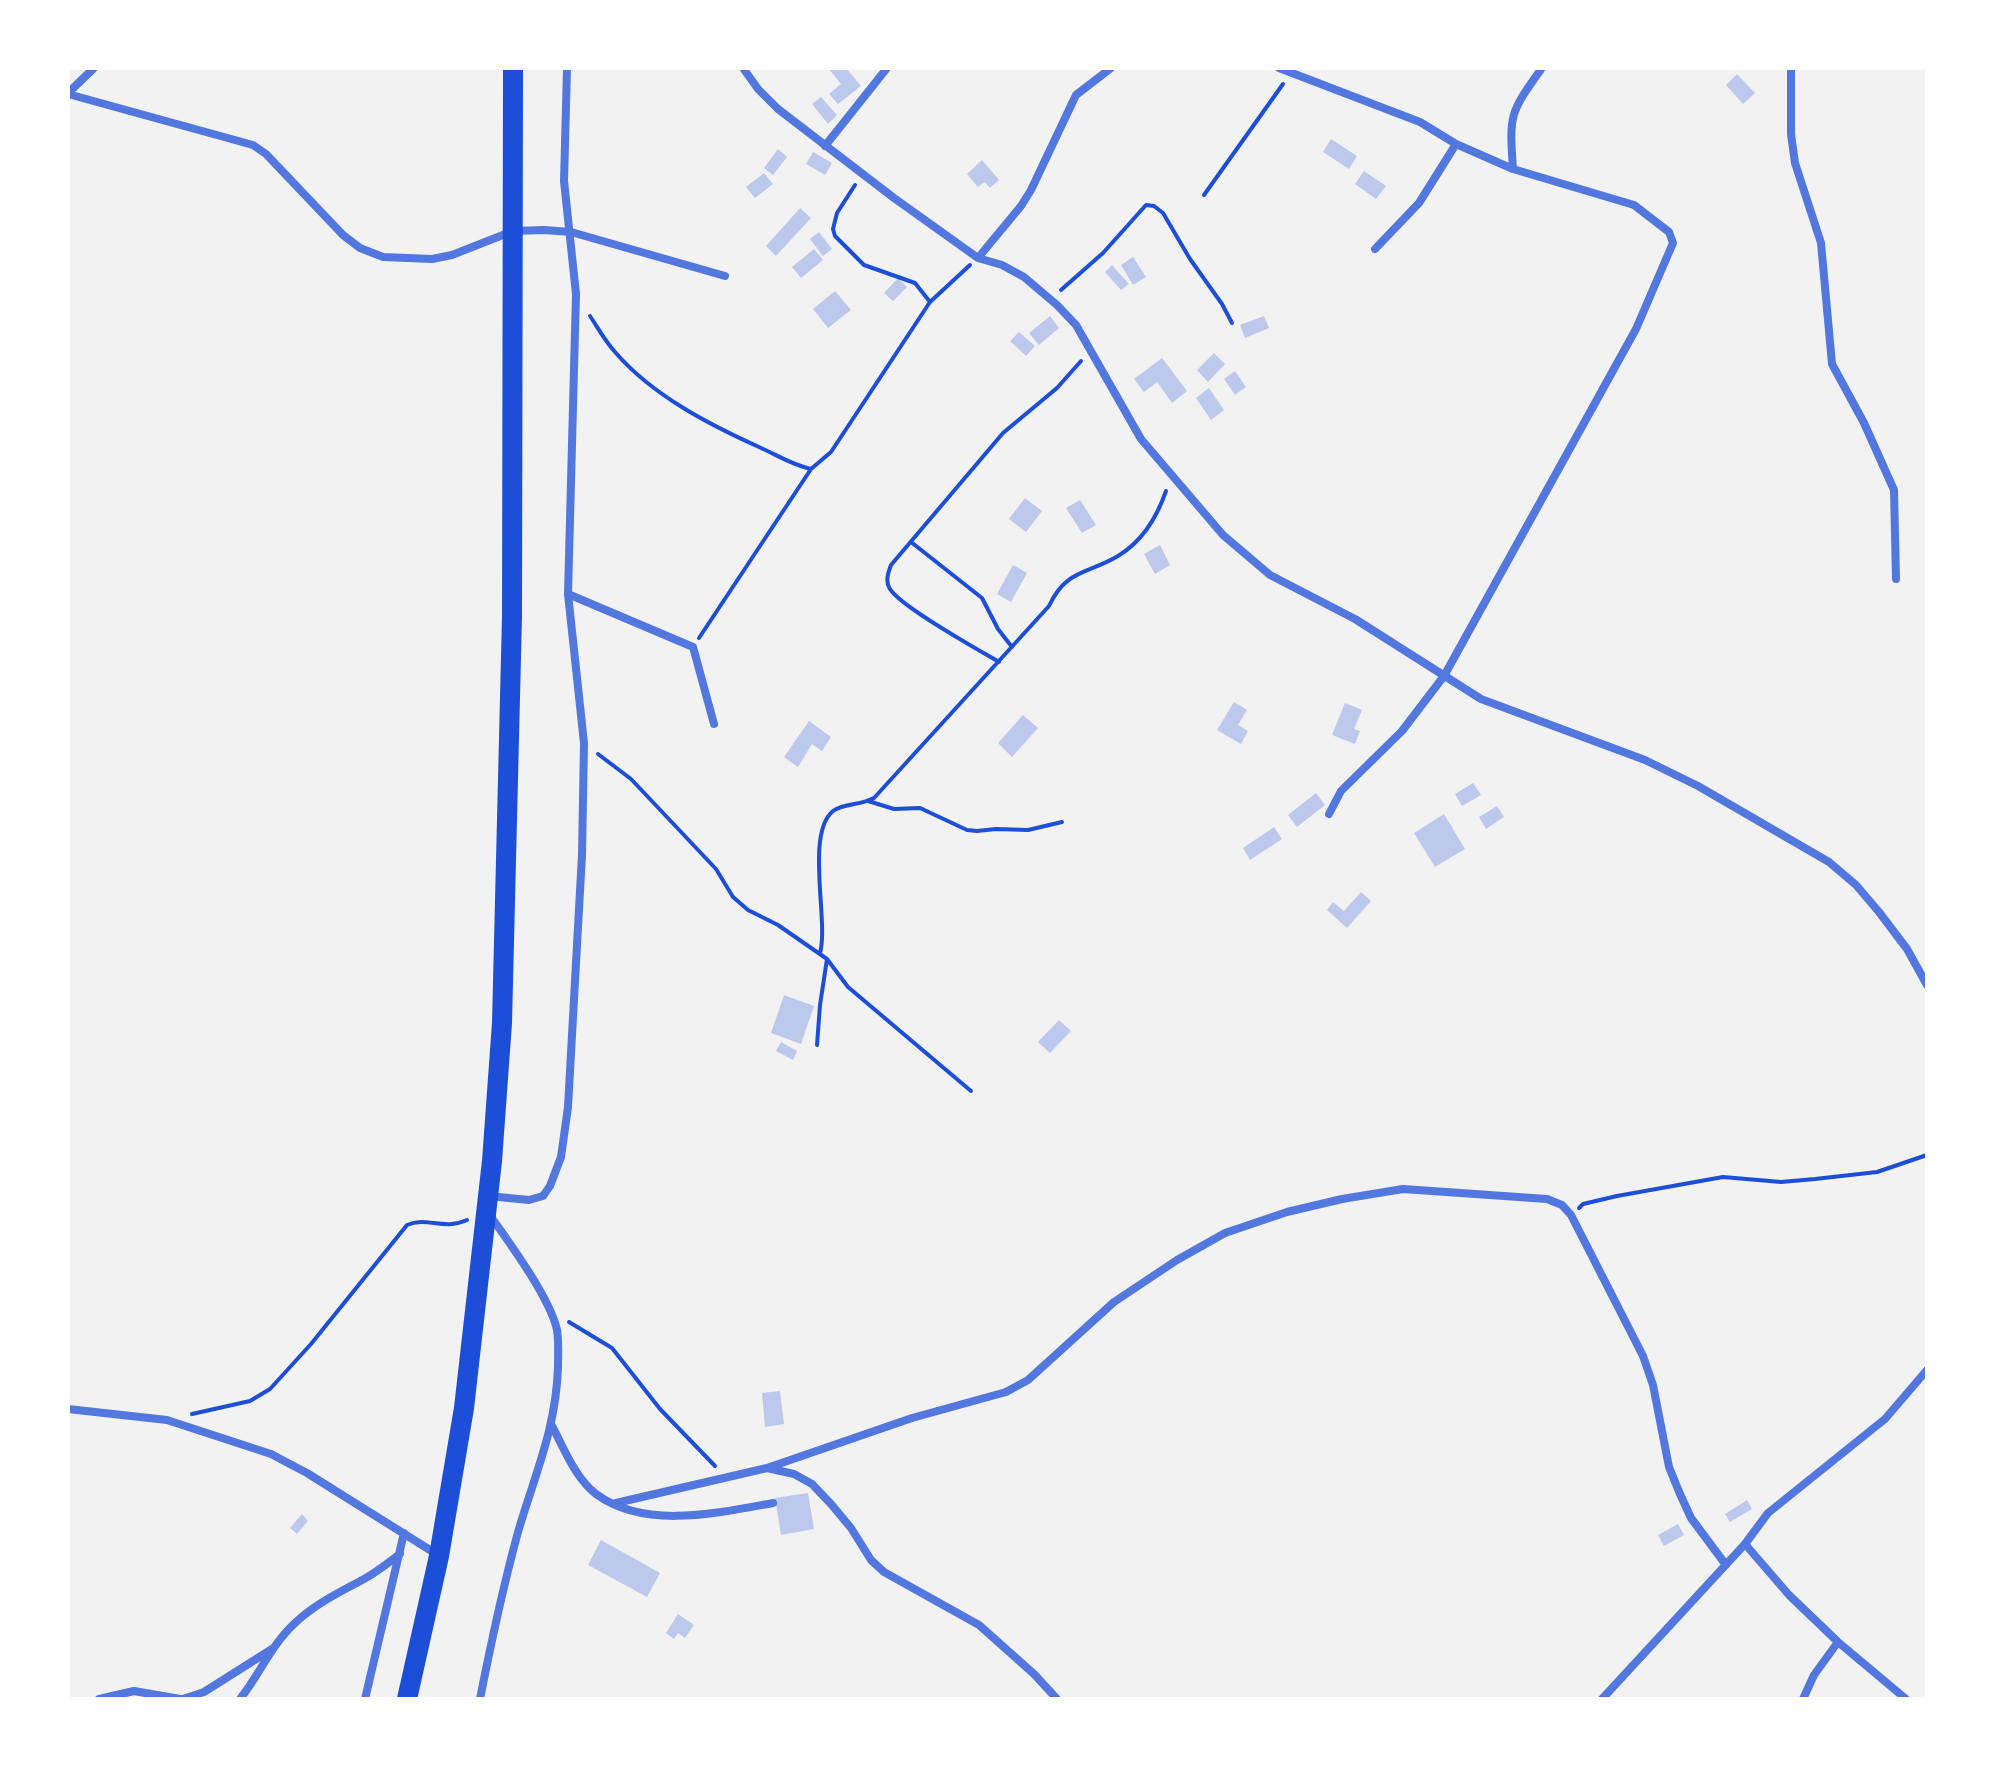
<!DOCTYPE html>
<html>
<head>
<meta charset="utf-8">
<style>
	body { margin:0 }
	#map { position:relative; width:1995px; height:1767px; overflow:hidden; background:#f2f2f2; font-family:Merriweather,serif }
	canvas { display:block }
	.frame { position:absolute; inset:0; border:70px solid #fff; pointer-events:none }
</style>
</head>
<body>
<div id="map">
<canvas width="1995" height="1767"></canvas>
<div class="frame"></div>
</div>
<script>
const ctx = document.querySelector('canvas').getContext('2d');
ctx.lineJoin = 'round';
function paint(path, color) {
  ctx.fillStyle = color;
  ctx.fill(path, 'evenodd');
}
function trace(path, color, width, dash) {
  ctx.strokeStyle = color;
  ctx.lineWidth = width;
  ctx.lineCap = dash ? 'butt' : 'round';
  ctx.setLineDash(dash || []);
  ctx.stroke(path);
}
paint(new Path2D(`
	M828 68H846L861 86 838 104 829 94 841 84Z
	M1737 74 1755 93 1743 104 1726 85Z
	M821 97 837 115 828 124 812 104Z
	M1331 139 1357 156 1349 169 1323 152Z
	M778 149 787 157 773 175 764 168Z
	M813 152 832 163 825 175 806 164Z
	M982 160 999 180 990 188 985 182 978 187 967 174Z
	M1364 171 1386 186 1376 199 1355 184Z
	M764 173 773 184 755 198 746 187Z
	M800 208 811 218 776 256 766 246Z
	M819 232 832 249 823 256 810 239Z
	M814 249 823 260 801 278 792 267Z
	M1133 257 1146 277 1133 285 1121 265Z
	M1112 265 1129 284 1121 290 1105 272Z
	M898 278 907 287 893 301 884 293Z
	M835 291 851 310 828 328 813 309Z
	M1050 316 1059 328 1039 345 1029 333Z
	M1264 316 1269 328 1245 338 1240 325Z
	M1019 332 1035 346 1026 356 1010 341Z
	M1214 353 1225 364 1208 382 1197 370Z
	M1162 358 1187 391 1172 403 1157 382 1144 392 1134 379Z
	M1235 371 1246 387 1235 395 1224 379Z
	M1209 388 1224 410 1211 420 1196 398Z
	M1025 498 1042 511 1026 532 1009 519Z
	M1080 500 1096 525 1082 533 1066 508Z
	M1160 545 1170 565 1155 574 1144 554Z
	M1013 565 1027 573 1011 602 997 594Z
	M1234 702 1247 710 1238 725 1248 731 1241 744 1217 730Z
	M1345 703 1362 710 1354 729 1360 731 1355 744 1332 735Z
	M1023 715 1038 728 1012 757 998 743Z
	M809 721 831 737 822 751 812 744 798 767 784 757Z
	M1473 783 1481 795 1462 806 1455 794Z
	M1316 793 1325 805 1297 827 1288 815Z
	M1497 806 1504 817 1486 829 1479 817Z
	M1444 814 1465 849 1435 867 1414 833Z
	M1274 827 1282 839 1250 860 1243 848Z
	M1361 892 1371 901 1347 928 1327 910 1333 902 1344 911Z
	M784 995 814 1006 801 1044 771 1033Z
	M1059 1020 1071 1031 1050 1053 1038 1042Z
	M781 1042 797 1051 793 1060 776 1051Z
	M780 1391 784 1424 765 1427 762 1393Z
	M808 1493 814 1529 781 1535 775 1498Z
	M1747 1500 1752 1509 1730 1522 1725 1514Z
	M302 1514 308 1521 297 1534 290 1528Z
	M1678 1524 1684 1535 1664 1546 1658 1535Z
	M601 1540 660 1573 647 1597 588 1565Z
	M678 1614 694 1625 685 1638 678 1633 674 1639 666 1633Z`), '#bdc9ec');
trace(new Path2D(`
	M855 185 837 213 833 229 835 236 864 265 915 283 930 302
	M1204 195 1283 84
	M1061 290 1103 253 1146 205 1154 206 1163 213 1190 259 1222 304 1232 323
	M590 316C598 328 605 341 615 352 652 395 708 424 759 447 777 455 792 465 811 469L831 452 930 302 970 265
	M911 542 982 598 998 629 1012 647
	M699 638 811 469
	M999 662C977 649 901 607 890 589 885 581 888 573 891 565L1003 433 1057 388 1081 361
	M598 754 631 779 716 869 733 897 748 910 778 925 827 959 820 1005 817 1045
	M868 801 894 809 920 808 967 830 977 831 996 829 1028 830 1062 822
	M820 953C829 922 805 834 833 811 842 804 861 805 874 798L1049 606C1066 569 1088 574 1118 556 1143 541 1157 517 1166 491
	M827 959 848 987 971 1091
	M1579 1208 1583 1204 1617 1196 1723 1177 1781 1182 1815 1179 1877 1172 1927 1155
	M569 1322 612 1348 660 1409 715 1466
	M192 1414 250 1401 270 1389 311 1344 407 1225C427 1216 443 1231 467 1220`), '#1d4ed8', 4);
trace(new Path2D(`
	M743 68 758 89 778 109 894 198 978 258 1002 265 1024 277 1057 305 1076 325 1141 439 1223 535 1270 575 1355 619 1481 699 1645 760 1698 786 1829 862 1856 885 1879 912 1907 949 1927 985
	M1279 68 1420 122 1456 144 1513 169 1634 205 1669 232 1673 243 1636 329 1444 676 1402 731 1341 791 1329 814
	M1791 68V134L1795 163 1821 243 1832 364 1864 423 1894 490 1896 579
	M68 93 94 68
	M68 94 253 145 266 154 343 235 360 248 383 257 432 259 452 255 513 231 544 230 571 232 725 276
	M825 146 887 68
	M1513 169C1509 113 1510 113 1542 68
	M1375 249 1419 203 1456 144
	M978 258 1021 206 1031 190 1076 95 1111 68
	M568 594 693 647 714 724
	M488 1196 529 1200 543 1196 550 1186 561 1157 568 1107 582 855 584 743 568 594 576 294 564 181 567 68
	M68 1409 167 1420 271 1454 307 1473 438 1555
	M552 1426C564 1448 575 1478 596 1494 645 1530 718 1513 773 1503
	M767 1468 912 1418 1006 1392 1028 1380 1114 1302 1177 1260 1225 1233 1287 1212 1342 1199 1403 1189 1547 1199 1562 1205 1571 1215 1643 1356 1653 1385 1669 1467 1680 1494 1691 1518 1726 1565
	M616 1503 767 1468 794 1474 812 1484 831 1504 851 1528 871 1560 884 1572 979 1625 1034 1674 1057 1699
	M1745 1544 1789 1595 1838 1642 1906 1699
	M99 1699 134 1691 180 1699
	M183 1699 204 1692 272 1649
	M240 1699C260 1674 271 1645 295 1623 315 1604 340 1592 364 1579 377 1572 388 1563 400 1554
	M365 1699 404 1533
	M480 1699C491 1643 503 1587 518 1532 535 1474 556 1429 558 1367 558 1355 559 1342 557 1330 550 1298 509 1242 489 1214
	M1602 1699 1745 1544 1768 1513 1885 1419 1927 1370
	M1803 1699 1814 1675 1838 1642`), '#5277de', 8);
trace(new Path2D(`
	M407 1699 439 1556 464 1408 492 1161 502 1023 512 616 513 68`), '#1d4ed8', 20);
</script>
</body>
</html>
